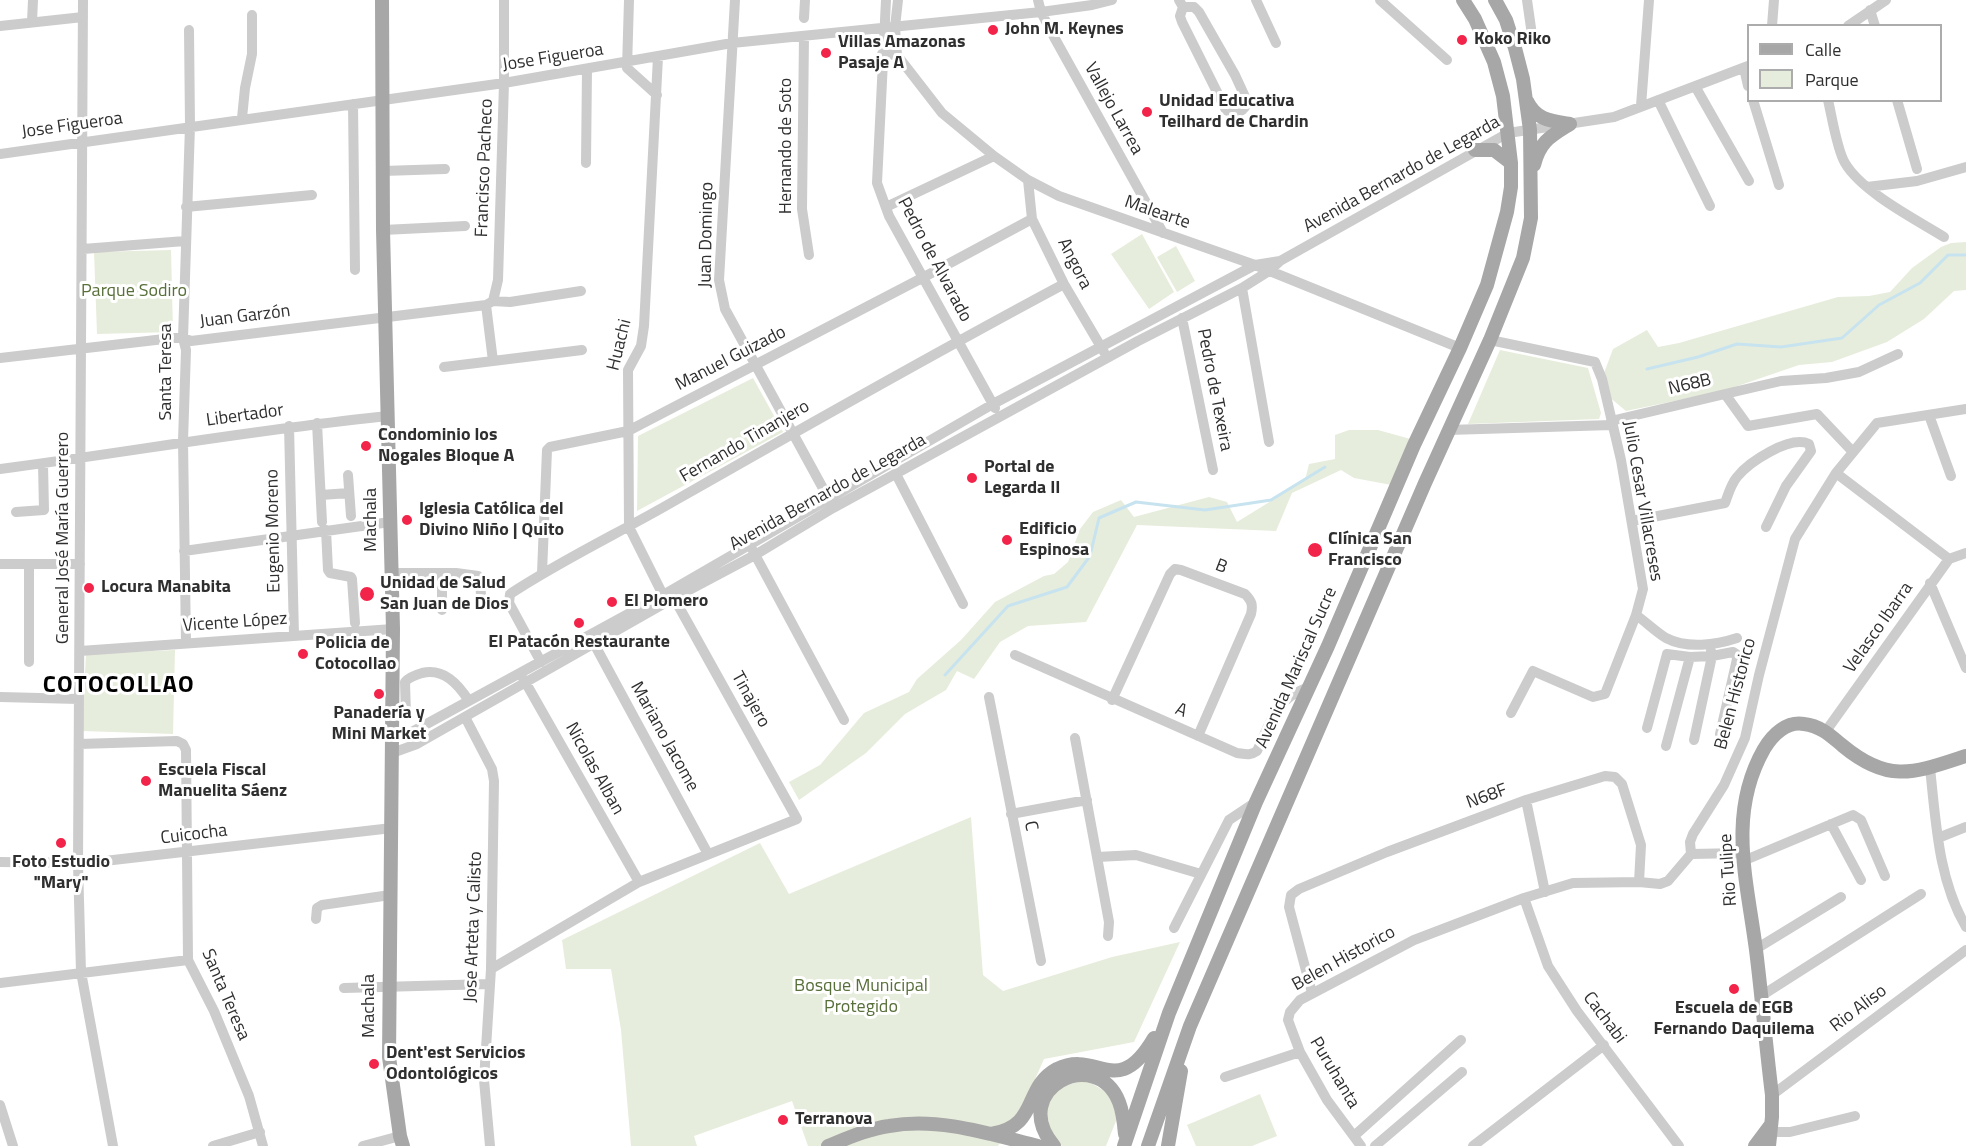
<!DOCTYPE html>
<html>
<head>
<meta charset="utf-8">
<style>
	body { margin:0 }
	#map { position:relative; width:1966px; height:1146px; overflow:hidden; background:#fff; font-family:"Titillium Web",sans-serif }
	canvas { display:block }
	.legend { position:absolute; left:1747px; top:24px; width:195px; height:78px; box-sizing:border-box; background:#fff; border:2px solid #acacac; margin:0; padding:8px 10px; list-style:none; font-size:18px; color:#2f2f2f }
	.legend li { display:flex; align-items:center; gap:12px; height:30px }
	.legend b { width:30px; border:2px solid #acacac }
</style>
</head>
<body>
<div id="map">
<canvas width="1966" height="1146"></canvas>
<ul class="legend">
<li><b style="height:8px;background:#a7a7a7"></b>Calle</li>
<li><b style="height:16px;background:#e7eddc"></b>Parque</li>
</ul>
</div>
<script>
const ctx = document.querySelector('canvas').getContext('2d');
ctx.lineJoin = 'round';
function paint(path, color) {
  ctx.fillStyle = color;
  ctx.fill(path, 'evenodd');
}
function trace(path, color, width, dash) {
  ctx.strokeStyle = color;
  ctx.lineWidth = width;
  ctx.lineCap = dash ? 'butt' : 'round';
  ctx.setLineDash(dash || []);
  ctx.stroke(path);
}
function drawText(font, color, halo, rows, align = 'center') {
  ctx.font = font + ' "Titillium Web",sans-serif';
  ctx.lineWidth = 6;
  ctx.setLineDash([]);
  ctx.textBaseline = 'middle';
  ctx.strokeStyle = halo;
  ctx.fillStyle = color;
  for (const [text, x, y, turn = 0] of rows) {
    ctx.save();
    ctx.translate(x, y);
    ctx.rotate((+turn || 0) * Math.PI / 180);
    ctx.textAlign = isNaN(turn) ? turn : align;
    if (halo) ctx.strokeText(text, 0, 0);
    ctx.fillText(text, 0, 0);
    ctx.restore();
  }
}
paint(new Path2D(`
	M1142 234 1174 292 1149 309 1111 254Z
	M1966 242V290L1954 291 1924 319 1887 342 1832 362 1799 365 1723 391 1626 411 1608 396 1604 373 1613 349 1647 330 1658 347 1679 343 1838 297 1869 296 1890 292 1912 268 1941 247 1951 243Z
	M1176 246 1195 281 1177 292 1157 257Z
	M171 250 173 332 97 334 94 252Z
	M1500 350 1588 368 1601 413 1599 419 1468 424Z
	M753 378 783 432 637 511 638 436Z
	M1349 430H1378L1414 440 1397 486 1354 478 1341 470 1292 493 1276 531 1137 525 1086 622 1028 626 1000 642 974 679 957 671 946 690 905 714 866 753 799 800 789 782 820 765 864 713 909 692 917 679 961 640 995 602 1044 576 1054 574 1068 562 1080 529 1093 512 1121 500 1134 517 1209 497 1227 502 1237 522 1305 480 1309 464 1335 459V435Z
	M175 650 173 734 82 731 86 654Z
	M971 817 983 975 1003 991 1112 957 1180 942 1134 1042 1044 1059 1020 1113 998 1146H808L792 1101 694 1136 697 1146H631L621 1030 611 969H566L562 940 760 843 789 894Z
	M1079 1081 1091 1083 1113 1096 1118 1116 1106 1146H1062L1050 1137 1046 1105 1058 1089Z
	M1260 1094 1277 1136 1252 1146H1196L1187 1125Z`), '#e7eddc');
trace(new Path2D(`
	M1647 369 1698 357 1737 344 1781 347 1842 338 1879 305 1920 283 1948 255H1966
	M945 675 1008 606 1067 587 1090 556 1099 518 1136 502 1205 510 1271 500 1325 467`), '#c7e3ef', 3);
trace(new Path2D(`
	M83 0 78 864 81 972 113 1146
	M629 0 627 68 657 95
	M735 0 719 280 725 309 831 503
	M886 0 877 183 889 216 995 408
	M1038 0 1041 12 1054 37 1163 233
	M1179 0 1183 7 1180 16 1182 22 1226 110C1235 116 1246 111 1247 101L1235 75 1199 12 1194 7H1183
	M1256 0 1276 43
	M1380 0 1447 60
	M1527 0 1532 35
	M1870 10 1875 26
	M804 18 805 0
	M32 22 33 0
	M0 26 83 17
	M1772 26 1774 0
	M1848 26 1886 0
	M804 36 802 209 809 255
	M882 54 897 55 942 113 994 156 1028 180 1059 196 1255 265 1460 348
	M897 55 895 27 898 0
	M658 57 644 326 641 346 628 370 629 527 663 595
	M1744 68 1748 86
	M1695 86 1749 181
	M1658 100 1710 206
	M1753 100 1779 185
	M1828 100C1832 117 1837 150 1845 163 1862 192 1915 219 1944 237
	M1897 100 1917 169
	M353 104 355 270
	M1641 106 1649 0
	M242 118 245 88 252 54V15
	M0 154 504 83 732 43 1041 12 1092 5 1112 0
	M586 163 587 69
	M383 171 445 169
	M1028 180 1032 219 1064 284 1104 352
	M1867 187 1917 181 1966 167
	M186 207 312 195
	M886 207 994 156
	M383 230 465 226
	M83 249 185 241
	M1242 288 1269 442
	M493 301 498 280 504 83V0
	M493 301 510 302 581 291
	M486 305 493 361 582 350
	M1182 318 1213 470
	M1490 340 1595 362 1602 379 1621 460 1643 589 1636 615 1605 694 1593 697 1533 671 1511 713
	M0 358 173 338H183L191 341 486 305 493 301
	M444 367 493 361
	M1725 394 1781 381 1826 378 1859 372 1898 354
	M1929 415 1951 476
	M1611 421 1725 394 1748 426 1817 414 1853 452
	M317 423 322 522
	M289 426 294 635
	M1448 430 1612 425
	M0 469C130 452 258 429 389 416
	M1836 473 1949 559
	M896 474 963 604
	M348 475 351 516
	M321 495 349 493
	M16 512 44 510 43 464
	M1632 521 1725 503C1728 495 1731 484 1737 477 1749 462 1790 435 1809 444L1811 451 1786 486 1766 527
	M326 530 328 570 330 573 351 577 352 579 355 623
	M752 549 844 720
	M184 551 390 522
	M0 564H80
	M29 564V662
	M390 573H456L478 576 480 580 481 595
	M542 573 547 450 550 447 628 431 924 277 1032 219
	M1930 583 1966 668
	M442 610V574
	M1636 615C1646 622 1656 632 1666 638 1687 649 1716 645 1737 638
	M591 638 708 854
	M186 643 183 441 186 350 183 338 190 126 189 30
	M80 651 393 629
	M1015 655 1237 753C1245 754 1250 756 1257 751 1271 721 1275 699 1309 687
	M541 662 509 603 510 594C563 559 621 532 676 500 804 427 933 354 1064 284
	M523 678 639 882
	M0 697 79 699
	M989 697 1041 961
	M1112 700 1170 574 1175 569 1181 570 1245 594C1252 601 1253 605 1251 614L1198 736
	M406 715 405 682C409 677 415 675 422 673 444 668 458 684 469 701
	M465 717 492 769 494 781 491 969 484 1080 490 1146
	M1647 728 1667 654 1690 657 1712 656 1733 652 1736 654 1737 659 1720 734
	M1826 731 1949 559 1966 553
	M392 738 410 733 663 595 993 404 1255 265 1280 261
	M1075 738 1097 857
	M1694 740 1712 656 1711 651
	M79 744 177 741 183 744 186 750 188 960 214 1011 249 1096 263 1146
	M1666 746 1690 657
	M392 753 417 744 674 598 755 555 833 508 1138 341 1242 288 1269 271 1280 261 1508 133 1614 117 1748 66
	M1930 768C1936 822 1938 879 1966 927
	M1526 800 1545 892
	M1011 814 1087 800
	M1831 824 1861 880
	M1938 838 1966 827
	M1691 854 1742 853
	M1743 861 1853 815 1861 820 1885 876
	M0 862 87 863 392 828
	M1524 898 1548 966 1577 1011 1679 1146
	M316 919 317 908 322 905 390 895
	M1174 928 1229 820 1256 802
	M1108 936 1109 922 1097 857 1136 855 1201 874
	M1756 949 1841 897
	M491 969 639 882 797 819 674 598
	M0 983 188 960
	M344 988 490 984
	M1312 993 1289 907 1291 895 1299 889 1387 852 1526 800 1605 776 1615 777 1622 784 1641 845 1639 882
	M1761 996 1921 894
	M1225 1077 1300 1052
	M1772 1095 1966 950
	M0 1105 13 1146
	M1770 1132H1790L1855 1116
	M1354 1136 1461 1040
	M213 1146 260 1132
	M363 1146 400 1136
	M1361 1146 1327 1100 1300 1052 1288 1020 1290 1012 1300 1000 1414 940 1524 898 1573 883 1639 882 1660 884 1668 881 1691 854 1690 842 1693 834 1724 785 1745 738 1759 675 1795 539 1836 473 1877 423 1966 409
	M1375 1146 1462 1072
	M1473 1146 1604 1045`), '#ccc', 10);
trace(new Path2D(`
	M382 0 383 230 393 629 389 1057 400 1136 403 1146
	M1527 101C1536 120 1551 121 1570 124
	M1475 150H1494L1511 163
	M1534 165C1540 141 1551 136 1570 124
	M991 1134C1040 1126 1022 1088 1057 1069 1098 1049 1117 1101 1154 1038
	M828 1146C848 1138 868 1129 889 1126 939 1117 990 1134 1038 1146
	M1054 1146C1007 1090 1096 1044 1119 1102 1123 1112 1124 1123 1125 1134
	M1124 1146 1169 1013 1256 802 1328 646 1414 445 1460 348 1487 285 1507 212 1511 187V163L1503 96 1494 62 1475 19 1463 0
	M1148 1146 1190 1026 1425 483 1490 340 1523 258 1531 218 1530 130 1523 79 1515 48 1506 20 1495 0
	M1168 1146 1181 1071
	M1755 1146 1770 1126
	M1769 1146 1772 1117V1095C1766 1047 1762 998 1756 950 1747 880 1727 814 1764 749 1773 734 1787 721 1804 724 1821 726 1831 736 1843 746 1889 784 1914 773 1966 756`), '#a7a7a7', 14);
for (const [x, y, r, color] of [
	[993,30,6,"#f32449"],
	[1462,40,6,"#f32449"],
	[826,53,6,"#f32449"],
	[1147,112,6,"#f32449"],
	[366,446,6,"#f32449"],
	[972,478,6,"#f32449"],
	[407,520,6,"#f32449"],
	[1007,540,6,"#f32449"],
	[1315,550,8,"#f32449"],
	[89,588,6,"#f32449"],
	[367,594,8,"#f32449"],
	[612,602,6,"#f32449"],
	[579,623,6,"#f32449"],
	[303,654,6,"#f32449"],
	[379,694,6,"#f32449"],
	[146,781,6,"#f32449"],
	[61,843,6,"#f32449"],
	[1734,989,6,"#f32449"],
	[374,1064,6,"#f32449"],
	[783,1120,6,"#f32449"]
]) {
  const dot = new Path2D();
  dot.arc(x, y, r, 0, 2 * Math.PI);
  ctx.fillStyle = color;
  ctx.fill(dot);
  trace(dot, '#fff', 2);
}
drawText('bold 18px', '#2f2f2f', '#fff', [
	["John M. Keynes",1005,30],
	["Koko Riko",1474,40],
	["Villas Amazonas",838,43],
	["Pasaje A",838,64],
	["Unidad Educativa",1159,102],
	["Teilhard de Chardin",1159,123],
	["Condominio los",378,436],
	["Nogales Bloque A",378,457],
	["Portal de",984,468],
	["Legarda II",984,489],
	["Iglesia Católica del",419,510],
	["Divino Niño | Quito",419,531],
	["Edificio",1019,530],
	["Espinosa",1019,551],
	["Clínica San",1328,540],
	["Francisco",1328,561],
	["Unidad de Salud",380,584],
	["San Juan de Dios",380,605],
	["Locura Manabita",101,588],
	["El Plomero",624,602],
	["El Patacón Restaurante",579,643,"center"],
	["Policia de",315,644],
	["Cotocollao",315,665],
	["Panadería y",379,714,"center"],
	["Mini Market",379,735,"center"],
	["Escuela Fiscal",158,771],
	["Manuelita Sáenz",158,792],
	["Foto Estudio",61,863,"center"],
	["\"Mary\"",61,884,"center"],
	["Escuela de EGB",1734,1009,"center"],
	["Fernando Daquilema",1734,1030,"center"],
	["Dent'est Servicios",386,1054],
	["Odontológicos",386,1075],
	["Terranova",795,1120]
], 'left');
drawText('18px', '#2f2f2f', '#fff', [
	["Jose Figueroa",553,58,-9],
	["Vallejo Larrea",1113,109,61],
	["Jose Figueroa",72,126,-8],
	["Hernando de Soto",787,146,-90],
	["Francisco Pacheco",485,168,-88],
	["Avenida Bernardo de Legarda",1402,175,-29],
	["Malearte",1157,213,19],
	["Juan Domingo",707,235,-89],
	["Pedro de Alvarado",934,260,62],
	["Angora",1074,264,63],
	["Juan Garzón",245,317,-7],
	["Huachi",620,345,-76],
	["Manuel Guizado",731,359,-27],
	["Santa Teresa",167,372,-90],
	["N68B",1690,385,-13],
	["Pedro de Texeira",1214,390,79],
	["Libertador",245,416,-8],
	["Fernando Tinanjero",745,442,-30],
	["Avenida Bernardo de Legarda",828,493,-29],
	["Julio Cesar Villacreses",1642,501,80],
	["Machala",372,520,-90],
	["Eugenio Moreno",274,531,-91],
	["General José María Guerrero",64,538,-90],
	["B",1221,567,21],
	["Vicente López",235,623,-4],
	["Velasco Ibarra",1879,628,-55],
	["Avenida Mariscal Sucre",1297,668,-66],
	["Belen Historico",1736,694,-75],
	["Tinajero",750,700,61],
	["A",1181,711,23],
	["Mariano Jacome",664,737,61],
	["Nicolas Alban",594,769,61],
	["N68F",1487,797,-20],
	["C",1030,826,78],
	["Cuicocha",194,835,-7],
	["Rio Tulipe",1729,870,-94],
	["Jose Arteta y Calisto",474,927,-88],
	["Belen Historico",1344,959,-29],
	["Santa Teresa",225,995,67],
	["Machala",370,1006,-90],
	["Rio Aliso",1859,1009,-37],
	["Cachabi",1604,1018,53],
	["Puruhanta",1334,1073,59]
]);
drawText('18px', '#586f39', '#fff', [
	["Parque Sodiro",134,292],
	["Bosque Municipal",861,987],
	["Protegido",861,1008]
]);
ctx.letterSpacing = '1.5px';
drawText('bold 24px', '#000', '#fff', [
	["COTOCOLLAO",119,686]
]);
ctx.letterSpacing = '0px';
</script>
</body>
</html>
